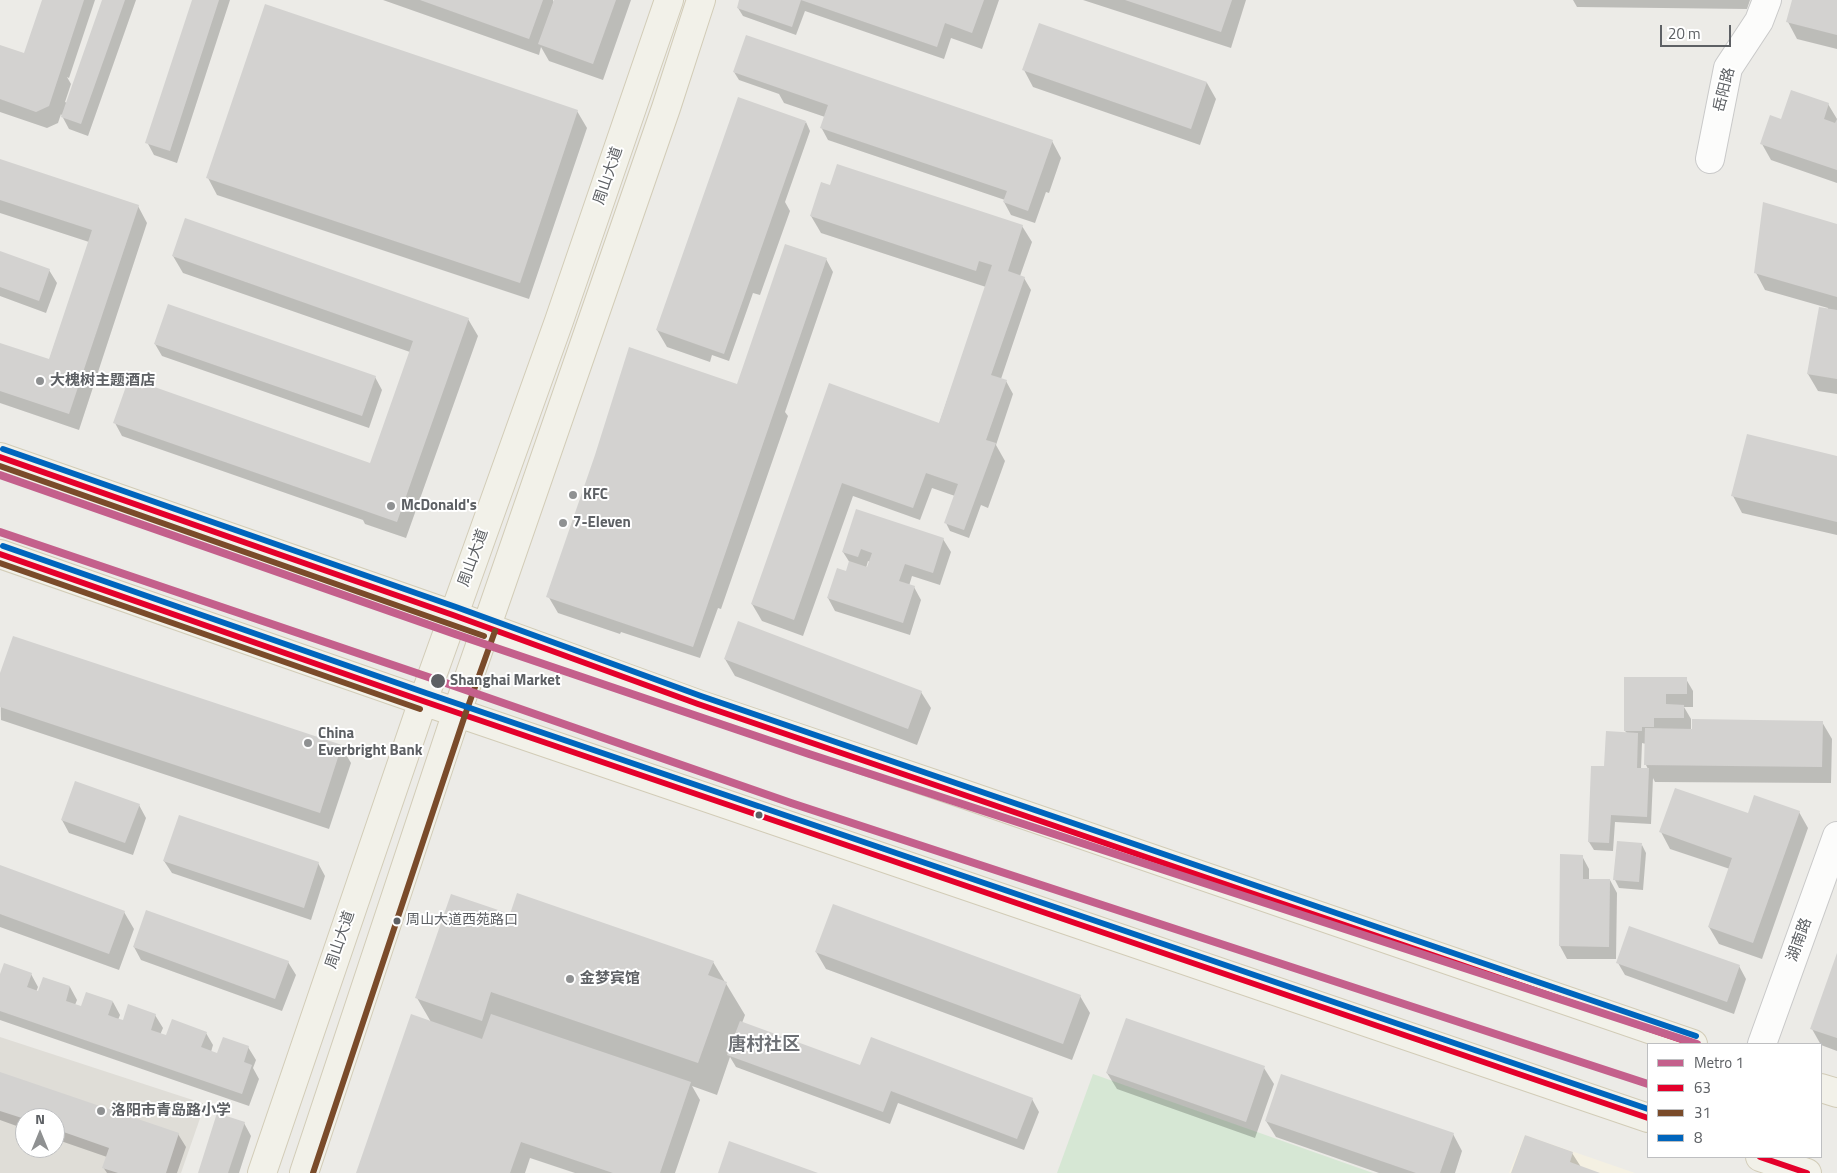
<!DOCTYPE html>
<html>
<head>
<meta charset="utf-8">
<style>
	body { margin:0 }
	#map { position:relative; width:1837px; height:1173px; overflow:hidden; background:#ecebe7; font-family:"Titillium Web",sans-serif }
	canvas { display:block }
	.legend { position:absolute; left:1647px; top:1043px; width:175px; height:115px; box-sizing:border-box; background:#fff; border:1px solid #bebfc1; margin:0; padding:6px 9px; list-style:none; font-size:15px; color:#5d6064 }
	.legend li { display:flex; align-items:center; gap:10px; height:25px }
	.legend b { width:25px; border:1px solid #bebfc1 }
	.north { position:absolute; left:15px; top:1108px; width:50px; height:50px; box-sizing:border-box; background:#fff; border:1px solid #bebfc1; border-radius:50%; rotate:0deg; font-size:14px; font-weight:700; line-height:20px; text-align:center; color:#5d6064 }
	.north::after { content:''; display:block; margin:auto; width:18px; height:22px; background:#8f9192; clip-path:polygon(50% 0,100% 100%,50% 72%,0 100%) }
	.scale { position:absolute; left:1660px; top:25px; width:71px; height:22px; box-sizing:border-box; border:2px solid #5d6064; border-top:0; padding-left:6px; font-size:15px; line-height:18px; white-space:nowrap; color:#5d6064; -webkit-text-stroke:4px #fff; paint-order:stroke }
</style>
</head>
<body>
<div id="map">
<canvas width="1837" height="1173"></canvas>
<ul class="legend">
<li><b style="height:6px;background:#c4608c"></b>Metro 1</li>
<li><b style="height:6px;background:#e4002b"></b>63</li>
<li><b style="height:6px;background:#7a4b2a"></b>31</li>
<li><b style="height:6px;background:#0065bd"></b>8</li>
</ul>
<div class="north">N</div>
<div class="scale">20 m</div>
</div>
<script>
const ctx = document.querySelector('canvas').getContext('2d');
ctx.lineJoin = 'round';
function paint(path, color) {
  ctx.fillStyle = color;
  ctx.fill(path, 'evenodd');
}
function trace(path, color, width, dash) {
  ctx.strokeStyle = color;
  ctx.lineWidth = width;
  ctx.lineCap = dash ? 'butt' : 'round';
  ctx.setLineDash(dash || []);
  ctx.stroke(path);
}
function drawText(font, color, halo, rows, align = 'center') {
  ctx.font = font + ' "Titillium Web","Noto Sans SC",sans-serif';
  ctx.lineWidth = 4;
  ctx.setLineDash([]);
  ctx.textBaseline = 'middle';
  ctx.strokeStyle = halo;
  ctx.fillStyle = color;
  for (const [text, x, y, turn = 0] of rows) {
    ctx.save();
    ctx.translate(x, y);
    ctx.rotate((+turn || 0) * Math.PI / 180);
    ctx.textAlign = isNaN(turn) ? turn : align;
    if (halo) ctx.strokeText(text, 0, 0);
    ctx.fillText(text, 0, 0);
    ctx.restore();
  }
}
paint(new Path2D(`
	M1525 1135 1635 1173H1509Z`), '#f4f0e2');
paint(new Path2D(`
	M0 1037 205 1104 181 1173H0ZM25 1118H55V1148H25Z`), '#dfddd7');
paint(new Path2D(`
	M1093 1074 1373 1173H1057Z`), '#d6e7d4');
paint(new Path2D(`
	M44 0H95L69 78 67 77 71 84 65 102 67 103 104 0H136L88 136 69 129 61 114 58 123 47 128 0 112V46L25 55Z
	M193 0H230L177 163 154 155 147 142Z
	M383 0H553L554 3 556 0H631L603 80 549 61 541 47 539 55Z
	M741 0H999L982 49 951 38 944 59 805 11 796 35 743 16 738 8Z
	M1083 0H1246L1231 48Z
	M1573 0H1750L1747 9 1577 7Z
	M1793 0H1837V49L1797 39 1788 22Z
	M1024 70 1207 83 1216 99 1200 145 1033 87Z
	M734 72 1052 141 1061 158 1049 193 1046 192 1035 223 1011 215 1004 202 1005 200 828 140 821 127 825 117 784 103 779 94 739 80Z
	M1828 104 1837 119V183L1771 160 1762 144 1782 120Z
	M577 111 587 128 529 299 217 195 208 178Z
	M806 122 810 131 785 202 790 211 760 295 753 293 729 361 712 355 710 362 667 347 657 330Z
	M0 161 138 206 147 223 79 430 0 403V344L49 361 89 242 0 213Z
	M811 216 1022 226 1032 242 1020 276 1024 278 1031 290 1001 379 1006 381 1013 394 996 445 1005 461 988 508 981 505 969 538 950 531 946 523 955 496 932 488 920 520 853 496 803 636 762 621 752 604 829 385 939 424 986 287 821 233Z
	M1837 225V394L1818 391 1808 374 1828 308 1765 290 1756 273Z
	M0 252 49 270 57 283 46 313 0 296Z
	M173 256 468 319 478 336 406 538 365 524 363 520 122 436 115 423 370 465 410 352 183 273Z
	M826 259 833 272 785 412 788 416 721 609 718 608 700 658 621 632 620 634 558 613 548 596 738 386Z
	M155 344 375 377 382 390 369 428 162 356Z
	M1837 457V535L1742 513 1733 496Z
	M857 511 943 539 951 552 940 585 912 576 909 586 914 587 921 600 910 635 835 611 828 598 847 572 850 563 843 552ZM868 561 870 562 868 569 866 568Z
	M725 659 921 692 931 708 917 745 735 676Z
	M0 677 341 746 351 763 329 829 1 720Z
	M1626 678 1686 679 1693 691V707H1684L1691 719V730L1822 722 1832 739 1831 783 1655 782 1653 778 1651 824 1615 822 1613 851 1594 850 1589 842 1606 767 1627 733 1625 731ZM1642 743 1646 744V765L1648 769H1641Z
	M139 805 146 818 133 855 69 833 62 820Z
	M1799 812 1808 828 1762 959 1719 944 1709 927 1730 869 1670 849 1661 832 1749 815Z
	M1642 845 1646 853 1643 890 1619 888 1615 880Z
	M1561 855 1582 856 1589 869V880H1610L1617 893 1616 959H1567L1560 946Z
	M164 861 318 863 325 876 311 920 172 873Z
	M0 867 124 912 134 929 119 970 0 927Z
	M511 916 713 962 745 1015 742 1023 860 1066 1032 1099 1039 1112 1024 1150 898 1103 890 1124 736 1067 730 1057 717 1095 692 1086 700 1100 675 1173H575L530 1158 525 1173H357L431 1022 417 998Z
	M134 947 288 962 296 975 282 1011 141 960Z
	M816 952 1080 996 1090 1013 1072 1060 826 969Z
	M1837 956V1051L1821 1045 1812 1029Z
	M1618 963 1739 966 1746 979 1734 1014 1625 975Z
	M31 974 38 987 36 992 39 993 44 979 70 987 77 1000 75 1005 82 1007 113 1002 120 1015 118 1020 123 1022 155 1015 163 1028 160 1035 167 1037 206 1033 213 1045 211 1052 218 1055 248 1047 256 1060 253 1068 259 1079 249 1106 0 1020V978Z
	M1264 1068 1274 1084 1255 1138 1117 1089 1107 1073Z
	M0 1074 178 1134 186 1147 177 1173H107L103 1167 107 1157 55 1139V1118H25V1129L0 1120Z
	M1266 1121 1453 1134 1462 1151 1455 1173H1379L1276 1137Z
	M244 1123 251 1136 239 1173H199Z
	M1572 1153 1581 1167 1597 1173H1512Z`), '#0003');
paint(new Path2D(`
	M42 0H84L49 106 36 112 0 99V45L24 53Z
	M102 0H125L81 124 61 117Z
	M192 0H219L170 151 145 143Z
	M420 0H543L529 39Z
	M554 0H616L593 64 538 44Z
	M739 0H984L972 33 945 23 937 47 801 0 792 27 737 8Z
	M1125 0H1232L1221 32Z
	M1792 0H1837V35L1786 22Z
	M265 4 578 110 520 283 206 178Z
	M1039 23 1207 82 1191 129 1022 70Z
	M746 35 1053 140 1028 211 1003 202 1007 191 820 128 828 105 733 72Z
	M1791 90 1829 103 1824 119 1835 123 1837 119V170L1760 144 1770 115 1781 119Z
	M738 97 806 121 724 354 656 330Z
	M0 159 139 205 69 414 0 391V343L49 359 92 230 0 200Z
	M837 164 1023 225 1008 271 1025 277 991 375 1007 380 986 440 996 443 964 530 944 523 958 484 926 473 913 508 842 483 794 620 751 604 829 383 939 423 992 265 979 261 976 271 810 216 821 182 830 185Z
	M1763 202 1837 224V297L1754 273Z
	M185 218 469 318 397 522 113 423 129 378 370 463 413 341 172 256Z
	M785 244 827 258 693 647 546 597 595 455 629 347 737 384Z
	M0 251 50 269 39 301 0 287Z
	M168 304 376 376 362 416 154 344Z
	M1819 307 1837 310V379L1807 374Z
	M1747 434 1837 456V522L1731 496Z
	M856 509 944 538 933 573 905 564 899 581 915 586 903 623 827 598 837 568 846 571 849 561 867 567 872 553 861 549 858 557 842 552Z
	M738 621 922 691 908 729 724 659Z
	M13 636 342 745 320 813 0 707V673Z
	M1624 677H1687V694H1666V704L1684 705V718H1654V727H1642V731H1624Z
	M1692 719 1823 721 1822 767 1644 765 1645 728 1692 729Z
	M1606 731 1638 733 1637 768H1649L1647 817 1611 815 1609 843 1588 842 1591 766H1604Z
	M75 781 140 804 125 843 61 820Z
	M1675 788 1748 813 1754 795 1800 811 1753 943 1708 927 1732 858 1659 832Z
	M179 815 319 862 304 908 163 861Z
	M1617 841 1642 843 1639 882 1613 880Z
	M1560 854 1583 855V879H1610L1609 947 1559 946Z
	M0 865 125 911 109 954 0 914Z
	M517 893 714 961 708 975 727 982 698 1063 491 992 482 1021 415 998 451 894 510 914Z
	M833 904 1081 995 1063 1044 815 952Z
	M146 910 289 961 275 999 133 947Z
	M1629 926 1740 965 1727 1002 1616 963Z
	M1837 953V1038L1810 1029Z
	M4 963 32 973 27 987 38 991 43 977 70 986 66 1001 81 1006 86 992 113 1001 108 1015 116 1018 123 1020 128 1004 156 1014 151 1030 166 1035 172 1019 207 1032 201 1047 217 1053 223 1037 249 1046 244 1062 252 1065 242 1094 0 1011V974Z
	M411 1014 482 1039 491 1014 691 1082 660 1173H613L521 1142 510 1173H356Z
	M1126 1018 1265 1066 1246 1122 1106 1073Z
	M740 1021 860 1065 871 1037 1033 1098 1017 1139 891 1091 883 1112 727 1055Z
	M0 1072 179 1133 166 1173H118L102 1168 109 1148 55 1129V1118H25V1119L0 1111Z
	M1281 1074 1454 1133 1440 1173H1416L1265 1121Z
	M217 1113 245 1122 228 1173H198Z
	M1525 1135 1573 1152 1570 1162 1600 1173H1511Z
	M729 1141 818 1173H718Z`), '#d3d2d0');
const minor = new Path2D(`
	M1710 159 1728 68 1759 21 1767 0
	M1762 1044 1837 836`);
const major = new Path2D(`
	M0 457 453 615 698 704 949 789 1693 1044
	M0 554 423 701 1648 1118
	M1821 1088 1837 1093
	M1760 1157 1807 1173
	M262 1173 423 701 559 321 669 0
	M304 1173 457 712 666 108 701 0`);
trace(minor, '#c9c9c9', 30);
trace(major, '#d2ccb7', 30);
trace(minor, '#fcfcfb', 28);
trace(major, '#f2f1e9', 28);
trace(new Path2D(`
	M0 457 453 615 698 704 1693 1044
	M0 554 423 701 1648 1118
	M1760 1157 1807 1173`), '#e4002b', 6);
trace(new Path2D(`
	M0 466 484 636
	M0 563 420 709
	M313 1173 465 715 495 631`), '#7a4b2a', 6);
trace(new Path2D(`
	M3 449 456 607 701 696 1696 1036
	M3 546 426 693 1648 1109`), '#0065bd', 6);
trace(new Path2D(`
	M0 475 455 634 809 754 1697 1044
	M0 532 437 680 791 803 1648 1084`), '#c4608c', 8);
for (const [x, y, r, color] of [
	[40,381,5,"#8f9192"],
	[573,495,5,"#8f9192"],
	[391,506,5,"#8f9192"],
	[563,523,5,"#8f9192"],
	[438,681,8,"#5d6064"],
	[308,743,5,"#8f9192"],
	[759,815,4.5,"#5d6064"],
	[397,921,4.5,"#5d6064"],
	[570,979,5,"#8f9192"],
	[101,1111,5,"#8f9192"]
]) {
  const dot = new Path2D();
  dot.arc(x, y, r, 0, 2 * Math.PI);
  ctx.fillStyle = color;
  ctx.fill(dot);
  trace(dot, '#fff', 2);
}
drawText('14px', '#5d6064', '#fff', [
	["周山大道西苑路口",406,921]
], 'left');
drawText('15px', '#5d6064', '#fff', [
	["岳阳路",1725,90,-76],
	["周山大道",609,176,-71],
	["周山大道",474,558,-70],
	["周山大道",341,940,-71],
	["湖南路",1800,940,-70]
]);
drawText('bold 15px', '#5d6064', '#fff', [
	["大槐树主题酒店",50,381],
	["KFC",583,495],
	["McDonald's",401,506],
	["7-Eleven",573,523],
	["China",318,734],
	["Everbright Bank",318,751],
	["金梦宾馆",580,979],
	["洛阳市青岛路小学",111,1111]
], 'left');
drawText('bold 15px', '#5d6064', '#fff', [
	["Shanghai Market",450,681]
], 'left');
drawText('bold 18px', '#6e7176', '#fff', [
	["唐村社区",764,1046]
]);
</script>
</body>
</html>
